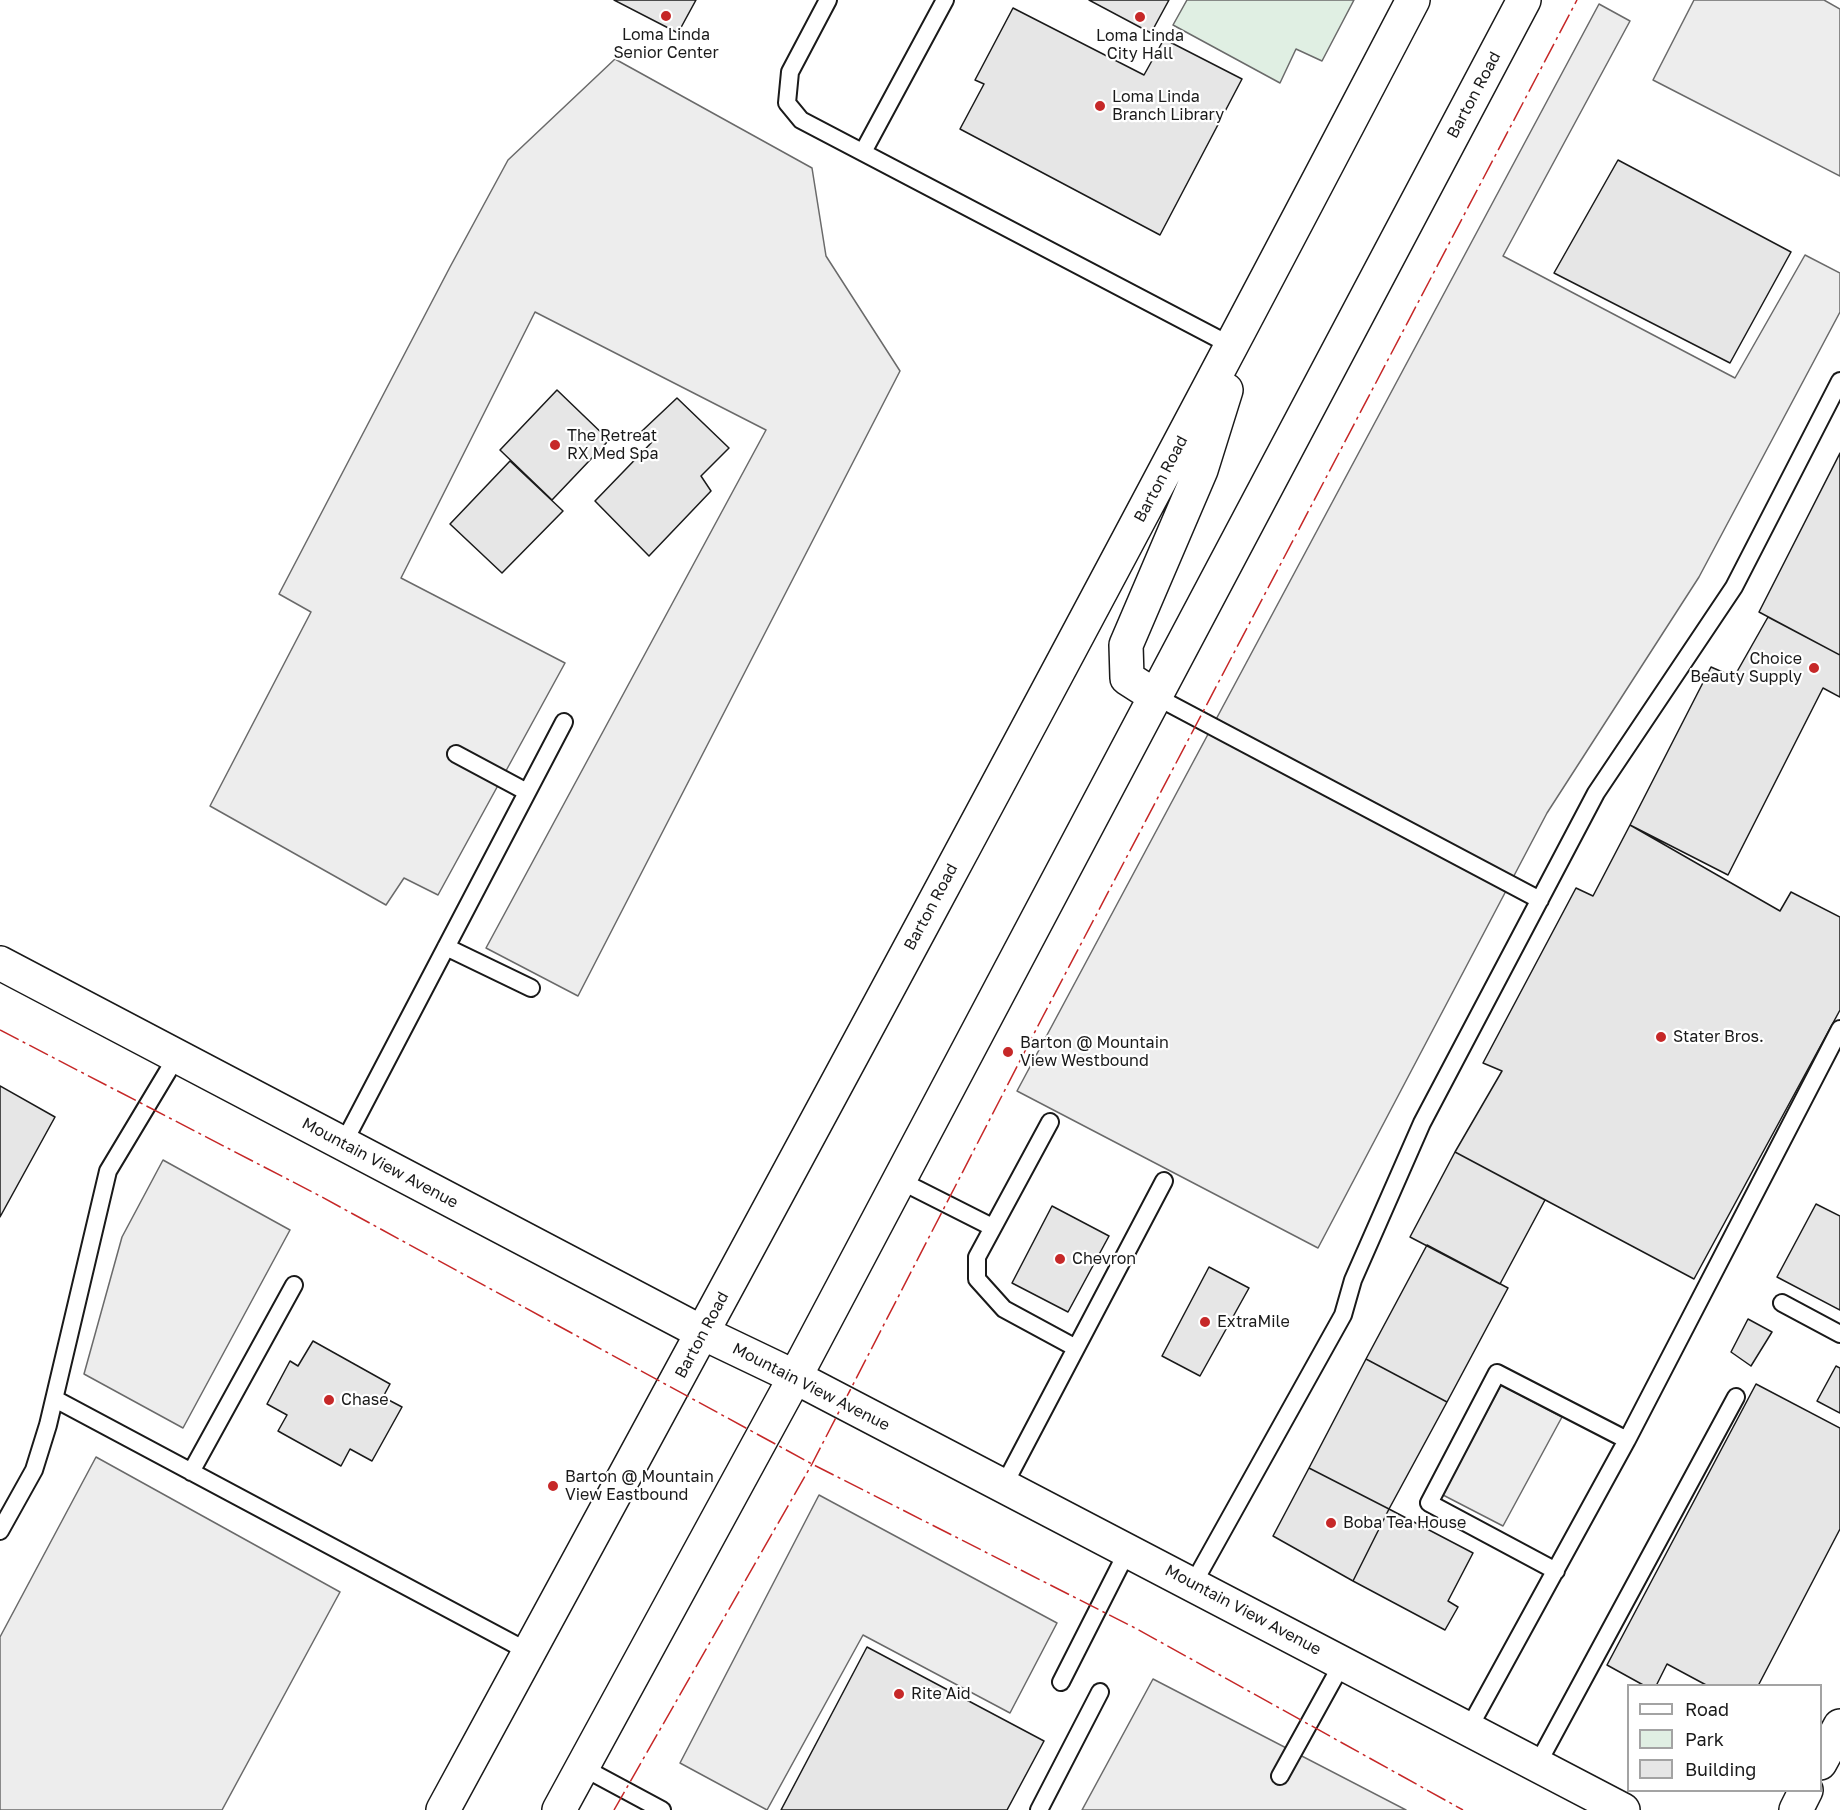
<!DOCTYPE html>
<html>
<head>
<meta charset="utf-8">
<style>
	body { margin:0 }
	#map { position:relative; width:1840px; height:1810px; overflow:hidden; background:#fff; font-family:"Golos Text",sans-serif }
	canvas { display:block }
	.legend { position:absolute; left:1627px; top:1684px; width:195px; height:108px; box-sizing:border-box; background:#fff; border:2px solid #a3a3a3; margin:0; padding:8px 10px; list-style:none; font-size:18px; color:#1a1a1a }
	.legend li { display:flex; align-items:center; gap:12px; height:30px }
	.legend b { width:30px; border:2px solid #a3a3a3 }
</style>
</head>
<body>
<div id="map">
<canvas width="1840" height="1810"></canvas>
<ul class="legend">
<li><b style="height:8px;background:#fff"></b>Road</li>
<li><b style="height:16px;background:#e0efe3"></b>Park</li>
<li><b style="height:16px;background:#e6e6e6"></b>Building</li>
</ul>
</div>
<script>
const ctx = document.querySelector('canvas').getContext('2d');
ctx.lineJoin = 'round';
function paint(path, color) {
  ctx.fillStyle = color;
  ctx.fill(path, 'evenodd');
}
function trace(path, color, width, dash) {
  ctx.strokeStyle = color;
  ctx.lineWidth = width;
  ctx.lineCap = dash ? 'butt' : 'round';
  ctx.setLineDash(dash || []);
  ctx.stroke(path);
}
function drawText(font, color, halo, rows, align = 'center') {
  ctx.font = font + ' "Golos Text",sans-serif';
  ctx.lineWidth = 4.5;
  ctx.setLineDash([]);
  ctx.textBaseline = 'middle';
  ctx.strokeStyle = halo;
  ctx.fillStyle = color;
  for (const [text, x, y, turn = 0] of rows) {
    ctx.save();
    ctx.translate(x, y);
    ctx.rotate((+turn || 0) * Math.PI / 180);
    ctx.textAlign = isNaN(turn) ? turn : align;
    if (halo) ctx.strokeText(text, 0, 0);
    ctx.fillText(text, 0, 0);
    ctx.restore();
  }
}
const green = new Path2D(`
	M1187 0H1354L1322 61 1296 49 1280 83 1173 25Z`);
paint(green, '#e0efe3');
trace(green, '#6a6a6a', 1.5);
const parking = new Path2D(`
	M1694 0H1824L1840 9V176L1653 80Z
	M1599 4 1630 21 1503 256 1735 378 1805 255 1840 273V312L1699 577 1547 813 1318 1248 1017 1091Z
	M615 59 812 168 826 256 900 371 578 996 486 948 766 430 535 312 401 578 565 663 438 895 404 878 386 905 210 806 311 612 279 594 450 267 508 160Z
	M163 1160 290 1230 183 1428 84 1374 122 1237Z
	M1501 1385 1562 1417 1503 1526 1443 1495Z
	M96 1457 340 1592 222 1810H0V1637Z
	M819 1495 1057 1623 1010 1713 863 1635 767 1810 680 1763Z
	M1153 1679 1406 1810H1082Z`);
paint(parking, '#ededed');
trace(parking, '#6a6a6a', 1.5);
const building = new Path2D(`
	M614 0H696L678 33Z
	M1089 0H1169L1151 33Z
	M1013 8 1144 75 1164 39 1242 79 1160 235 960 129 984 84 975 80Z
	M1618 160 1791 252 1730 363 1554 273Z
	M557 390 609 440 552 500 500 450Z
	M677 398 729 448 701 476 711 491 649 556 595 501 653 441 642 431Z
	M1840 453V655L1759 612Z
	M510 461 563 511 502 573 450 524Z
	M1768 617 1840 655V697L1823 688 1728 875 1630 825 1711 667 1734 677Z
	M1630 825 1780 911 1791 892 1840 917V1010L1694 1279 1455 1152 1502 1071 1483 1063 1576 888 1593 896Z
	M0 1086 55 1117 0 1217Z
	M1455 1152 1545 1200 1500 1284 1410 1237Z
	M1816 1204 1840 1216V1310L1777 1277Z
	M1052 1206 1109 1236 1068 1312 1012 1283Z
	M1427 1245 1508 1288 1447 1402 1366 1359Z
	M1209 1267 1249 1288 1200 1376 1162 1356Z
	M1748 1319 1772 1332 1751 1366 1731 1352Z
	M313 1341 390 1384 383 1397 402 1407 372 1461 350 1449 341 1466 278 1431 287 1415 267 1404 290 1361 298 1366Z
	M1366 1359 1447 1402 1389 1509 1309 1468Z
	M1836 1366 1840 1368V1413L1817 1401Z
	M1756 1384 1840 1428V1529L1758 1686H1708L1667 1664 1656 1686H1645L1607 1665Z
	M1309 1468 1389 1509 1353 1581 1273 1536Z
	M1389 1509 1473 1553 1448 1601 1458 1607 1445 1630 1353 1581Z
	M867 1647 1044 1741 1007 1810H781Z`);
paint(building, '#e6e6e6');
trace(building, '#1a1a1a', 1.5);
const service = new Path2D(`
	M828 0 790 72 787 103 801 120 1232 346
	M863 152 945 0
	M1155 696 1540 900
	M456 754 527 792
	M446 947 531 988
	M1050 1122 977 1257V1279L1004 1309 1076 1348
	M343 1144 564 722
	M899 1180 992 1227
	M1782 1303 1840 1334
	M55 1399 529 1652
	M1627 1440 1840 1029
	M191 1472 294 1285
	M1004 1485 1164 1181
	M0 1531 34 1470 48 1425 108 1171 177 1056
	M1193 1584 1343 1315 1353 1280 1422 1123 1596 793 1734 587 1840 381
	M1061 1682 1128 1550
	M1469 1728 1627 1440 1497 1373 1429 1503 1556 1571
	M1537 1765 1736 1397
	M582 1767 662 1810
	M1280 1776 1343 1662
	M1039 1810 1100 1692`);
const minor = new Path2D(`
	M1820 1763 1840 1726
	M1796 1810 1806 1790`);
const tertiary = new Path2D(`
	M0 963 703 1333 795 1377`);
const secondary = new Path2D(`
	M1155 696 1127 678 1126 645 1201 470 1226 390
	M795 1377 1623 1810
	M443 1810C770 1209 1096 607 1413 0
	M559 1810 795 1377 1524 0`);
trace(service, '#1a1a1a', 20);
trace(minor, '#1a1a1a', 36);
trace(tertiary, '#1a1a1a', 36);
trace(secondary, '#1a1a1a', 36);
trace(service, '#fff', 16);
trace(minor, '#fff', 33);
trace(tertiary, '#fff', 33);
trace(secondary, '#fff', 33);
trace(new Path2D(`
	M0 1030 320 1196 812 1464 1137 1629 1463 1810
	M614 1810 812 1464 1041 1020 1577 0`), '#c62828', 1.5, [21, 4.5, 3, 4.5]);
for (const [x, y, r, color] of [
	[666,16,6,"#c62828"],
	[1140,17,6,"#c62828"],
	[1100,106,6,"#c62828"],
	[555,445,6,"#c62828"],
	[1814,668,6,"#c62828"],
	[1661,1037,6,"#c62828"],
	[1008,1052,6,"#c62828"],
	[1060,1259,6,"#c62828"],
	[1205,1322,6,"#c62828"],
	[329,1400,6,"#c62828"],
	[553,1486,6,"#c62828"],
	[1331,1523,6,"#c62828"],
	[899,1694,6,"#c62828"]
]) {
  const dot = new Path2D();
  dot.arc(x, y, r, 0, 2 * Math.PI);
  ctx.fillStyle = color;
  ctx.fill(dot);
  trace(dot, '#fff', 2);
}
drawText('16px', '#1a1a1a', '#fff', [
	["Loma Linda",666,35,"center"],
	["Senior Center",666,53,"center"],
	["Loma Linda",1140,36,"center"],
	["City Hall",1140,54,"center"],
	["Loma Linda",1112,97],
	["Branch Library",1112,115],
	["The Retreat",567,436],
	["RX Med Spa",567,454],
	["Choice",1802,659,"right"],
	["Beauty Supply",1802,677,"right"],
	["Stater Bros.",1673,1037],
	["Barton @ Mountain",1020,1043],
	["View Westbound",1020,1061],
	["Chevron",1072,1259],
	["ExtraMile",1217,1322],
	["Chase",341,1400],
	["Barton @ Mountain",565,1477],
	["View Eastbound",565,1495],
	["Boba Tea House",1343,1523],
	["Rite Aid",911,1694]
], 'left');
drawText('16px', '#1a1a1a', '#fff', [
	["Barton Road",1474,95,-62],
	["Barton Road",1161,479,-62],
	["Barton Road",931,907,-62],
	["Mountain View Avenue",380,1163,28],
	["Barton Road",702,1335,-62],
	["Mountain View Avenue",811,1387,27],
	["Mountain View Avenue",1243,1610,28]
]);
</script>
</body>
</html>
